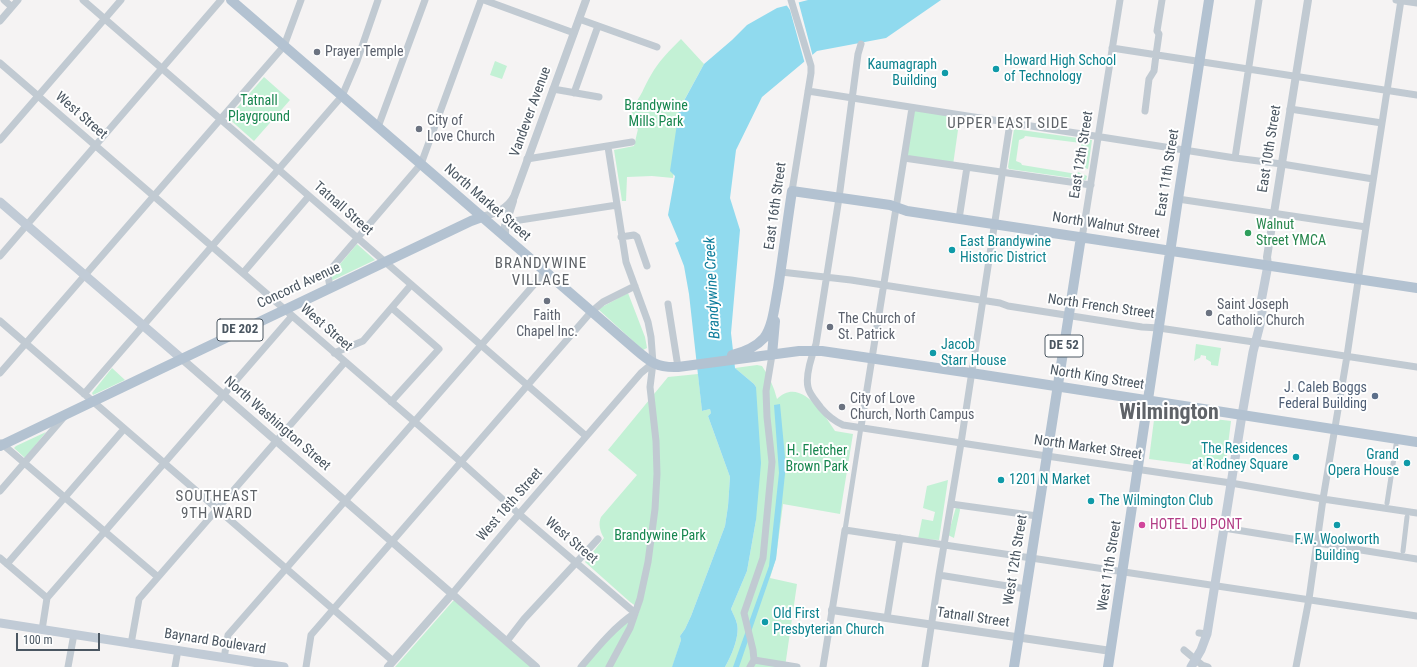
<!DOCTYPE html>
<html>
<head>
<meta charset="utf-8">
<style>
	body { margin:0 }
	#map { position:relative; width:1417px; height:667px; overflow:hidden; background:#f5f3f3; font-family:"Roboto Condensed",sans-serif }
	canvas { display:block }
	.scale { position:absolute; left:16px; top:633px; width:84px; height:18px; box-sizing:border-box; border:2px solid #4a5661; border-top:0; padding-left:5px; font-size:12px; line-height:14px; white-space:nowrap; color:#4a5661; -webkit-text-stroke:3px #fff; paint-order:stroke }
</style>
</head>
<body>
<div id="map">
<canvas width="1417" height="667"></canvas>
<div class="scale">100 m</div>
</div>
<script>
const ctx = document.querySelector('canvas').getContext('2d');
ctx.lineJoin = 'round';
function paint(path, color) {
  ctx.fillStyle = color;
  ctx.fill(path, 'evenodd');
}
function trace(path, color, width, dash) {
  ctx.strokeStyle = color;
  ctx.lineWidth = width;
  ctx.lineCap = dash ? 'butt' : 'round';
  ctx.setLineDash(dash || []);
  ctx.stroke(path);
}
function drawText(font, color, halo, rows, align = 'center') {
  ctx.font = font + ' "Roboto Condensed",sans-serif';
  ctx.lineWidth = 4;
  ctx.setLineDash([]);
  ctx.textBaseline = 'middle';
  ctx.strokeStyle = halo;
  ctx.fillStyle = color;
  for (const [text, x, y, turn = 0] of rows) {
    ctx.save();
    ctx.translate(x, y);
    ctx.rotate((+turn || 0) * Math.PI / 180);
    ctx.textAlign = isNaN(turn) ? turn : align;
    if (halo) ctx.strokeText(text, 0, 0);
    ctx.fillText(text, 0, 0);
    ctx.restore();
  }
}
paint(new Path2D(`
	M681 39 704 64 681 106 679 115 673 178 652 176 627 177 626 201H622L614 150 634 146 638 129 634 127 631 107C641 99 644 86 651 75 658 62 670 50 681 39Z
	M495 61 507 66 502 79 490 75Z
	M264 77 290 100 254 141 228 118Z
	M912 108 960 116 953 165 904 158Z
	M1014 129 1092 140 1088 169 1082 167 1084 150 1081 148V143L1025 136 1024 138 1019 140 1016 161 1021 163 1022 165 1077 174 1078 172 1087 176 1086 180 1009 169 1008 167Z
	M357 244 375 260 331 281 330 276Z
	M628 293 645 337 647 348 643 350 598 309Z
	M1196 344 1221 348 1218 366 1211 365V362L1206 359V356L1201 355 1200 358 1197 359 1194 361Z
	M757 365 762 366C769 376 774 387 777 399 800 376 824 414 835 431L853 434 840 514 783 504 776 558 770 578 797 584 785 667H725C731 657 740 636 737 624 736 619 733 614 731 609L747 571 756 520V387L754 384 735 368Z
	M112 368 125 380 93 395 92 393Z
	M698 374 702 411 710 409 711 413 708 416 730 477 728 506 725 526 691 616 685 629 680 636 681 640 673 665 672 667H584L601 647 627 621 635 622 640 609 630 602 585 562 604 538C600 532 598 523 601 517L637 475 608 450 668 377Z
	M1155 412 1231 421 1225 469 1149 459Z
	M46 432 25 458 14 448 16 446Z
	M948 480 939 540 918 539 922 519 933 521 935 512 923 508 927 486Z
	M956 507H959L960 510 954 538 948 535Z
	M453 601H455L531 667H395Z`), '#c3f1d5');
paint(new Path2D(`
	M808 0H941L886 38 817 51 762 97 736 150 730 198 740 230 731 333 735 368 754 384 756 387 761 463 756 520 747 571 731 609C733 614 736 619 737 624 740 636 731 657 725 667H672L681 640 680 636 685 629 691 616 725 526 728 506 730 477 708 416 711 413 710 409 702 411 689 294 684 266 675 243 679 241 668 215 675 176 670 171 679 110 704 64 732 40 747 25 777 8Z
	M780 404 785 457V474L776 559 739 667H733L769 566 779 473 774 405Z`), '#90daee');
paint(new Path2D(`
	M798 0 813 57 805 64 790 10 785 3Z`), '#f5f3f3');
trace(new Path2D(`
	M1387 503 1396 445
	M845 530 861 427
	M1403 551 1407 517`), '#c1cad2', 5);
trace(new Path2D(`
	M4 0 12 7
	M83 0 586 436
	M484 0 574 33
	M791 0 811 66V73L792 191
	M1396 0 1417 3
	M579 19 657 47
	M0 21 18 0
	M861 44 858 54 839 198 816 344C812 355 805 375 808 387 809 394 816 401 821 408 827 415 834 421 843 425L1040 455 1231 483 1323 499 1417 513
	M1112 48 1417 95
	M0 63 460 461 519 514 635 613
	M553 89 599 97
	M808 91 1235 158 1282 164 1373 179
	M574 93 598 26
	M1290 109 1382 123
	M1145 111 1149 79 1154 71 1156 55 1159 34 1157 31 1162 0
	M378 127 425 0
	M0 140 121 0
	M608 147 626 262 648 322 651 337 653 363 650 387 656 441 657 474 655 509 648 562 640 599 630 628 609 667
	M904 158 1091 185
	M1235 158 1259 0
	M527 159 632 142
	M1178 199 1366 227
	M959 219 967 167
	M507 222 617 205
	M621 237 634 235 637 237 647 266
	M1081 237 1083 232 1120 0
	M0 256 221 0
	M781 272 851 280 1000 303 1008 306 1142 327 1159 328 1247 341 1417 367
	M243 273 309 196
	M330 287 328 276 330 270 421 164 481 0
	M668 304 678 367
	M0 321 393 661
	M334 353 363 341 411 285
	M0 373 284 46 301 0
	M84 394 342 96 357 61 378 0
	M391 402 439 349 392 308
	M861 427 912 108
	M1 443 158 577
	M0 491 64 417
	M951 504 1037 516
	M1224 528 1417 559
	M0 558 47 598
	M7 564 124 429
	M939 575 1026 589
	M452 594 519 514 641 373 653 363
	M887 618 900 538
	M42 630 47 598 292 316
	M1199 633 1207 634
	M507 641 524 619 598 539
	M131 644 139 599 345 362
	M1184 650 1202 665 1208 667
	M224 658 228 635 545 272
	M754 660 797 667
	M68 667 74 634
	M175 667 178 650
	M306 667 311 635 591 312 603 302 635 286
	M581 667C597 648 614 627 635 613
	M750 667 754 660 753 650 744 613 763 558 772 462 767 417 766 391 772 355
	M823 667 845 530 1417 616
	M925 667 939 575 961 443 1010 123
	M1296 667 1309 599 1323 499 1347 356 1366 227 1401 0`), '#c1cad2', 7);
trace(new Path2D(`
	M482 217C495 213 507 210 514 197L586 0
	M505 237V226L513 201
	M1268 265 1267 257 1308 0
	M182 359 536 667
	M832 610 1111 651
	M388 667 452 594`), '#c1cad2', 8);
trace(new Path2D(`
	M0 202 182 359
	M1260 307 1268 265
	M0 623 284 667
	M1191 667 1201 650 1207 634 1242 415 1253 352 1262 317V302`), '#c1cbd6', 9);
trace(new Path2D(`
	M231 0 635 349C650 362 657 368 678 367L799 351H822L971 373 1417 442
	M732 355C744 352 755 348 764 338 773 327 775 303 778 288 783 256 787 224 792 191L890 205 907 211 1417 288
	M772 355 775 321
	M0 446C157 371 314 295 471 221L482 217
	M1014 667 1081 237
	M1108 667 1178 199 1209 0`), '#b3c2d1', 10);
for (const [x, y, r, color] of [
	[317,52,4,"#6b7280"],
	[996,69,4,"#0f9aa8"],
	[945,73,4,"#0f9aa8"],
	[419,129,4,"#6b7280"],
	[1248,233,4,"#2e9e5b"],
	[952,250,4,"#0f9aa8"],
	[547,301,4,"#6b7280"],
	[1209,313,4,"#6b7280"],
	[830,327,4,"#6b7280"],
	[933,353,4,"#0f9aa8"],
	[1375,396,4,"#5c6f8a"],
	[842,407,4,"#6b7280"],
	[1296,457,4,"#0f9aa8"],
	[1407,463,4,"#0f9aa8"],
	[1001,480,4,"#0f9aa8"],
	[1091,501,4,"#0f9aa8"],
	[1142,525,4,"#d1479c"],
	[1337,525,4,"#0f9aa8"],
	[765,622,4,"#0f9aa8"]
]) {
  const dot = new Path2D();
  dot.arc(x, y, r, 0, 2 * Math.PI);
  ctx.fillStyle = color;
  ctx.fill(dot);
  trace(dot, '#fff', 1.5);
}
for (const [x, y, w] of [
	[240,330,46],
	[1064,346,38]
]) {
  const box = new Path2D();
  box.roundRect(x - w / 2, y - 11, w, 22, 3);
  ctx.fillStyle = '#fff';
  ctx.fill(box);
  trace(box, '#4a5661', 1);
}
drawText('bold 13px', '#4a5661', null, [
	["DE 202",240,330],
	["DE 52",1064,346]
]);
drawText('14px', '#5b616d', '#fff', [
	["Prayer Temple",325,52],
	["City of",427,121],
	["Love Church",427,137],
	["Saint Joseph",1217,305],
	["Catholic Church",1217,321],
	["Faith",547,316,"center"],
	["Chapel Inc.",547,332,"center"],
	["The Church of",838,319],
	["St. Patrick",838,335],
	["City of Love",850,399],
	["Church, North Campus",850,415]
], 'left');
drawText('14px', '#0d838f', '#fff', [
	["Howard High School",1004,61],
	["of Technology",1004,77],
	["Kaumagraph",937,65,"right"],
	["Building",937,81,"right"],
	["East Brandywine",960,242],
	["Historic District",960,258],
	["Jacob",941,345],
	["Starr House",941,361],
	["The Residences",1288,449,"right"],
	["at Rodney Square",1288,465,"right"],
	["Grand",1399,455,"right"],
	["Opera House",1399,471,"right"],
	["1201 N Market",1009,480],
	["The Wilmington Club",1099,501],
	["F.W. Woolworth",1337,540,"center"],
	["Building",1337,556,"center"],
	["Old First",773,614],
	["Presbyterian Church",773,630]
], 'left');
drawText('14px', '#17864f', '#fff', [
	["Tatnall",259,101],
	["Playground",259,117],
	["Brandywine",656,106],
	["Mills Park",656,122],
	["H. Fletcher",817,451],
	["Brown Park",817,467],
	["Brandywine Park",660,536]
]);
drawText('14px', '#4a5661', '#fff', [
	["Vandever Avenue",531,112,-70],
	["West Street",81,116,41],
	["East 10th Street",1270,149,-81],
	["East 12th Street",1082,155,-81],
	["East 11th Street",1168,173,-81],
	["North Market Street",487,203,41],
	["East 16th Street",776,206,-82],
	["Tatnall Street",343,209,41],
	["North Walnut Street",1106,226,9],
	["Concord Avenue",299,286,-25],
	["North French Street",1101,307,8],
	["West Street",326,328,41],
	["North King Street",1097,378,9],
	["North Washington Street",277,424,41],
	["North Market Street",1088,448,8],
	["West 18th Street",510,505,-49],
	["West Street",571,541,40],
	["West 12th Street",1016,560,-81],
	["West 11th Street",1110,566,-81],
	["Tatnall Street",973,618,8],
	["Baynard Boulevard",215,642,9]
]);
drawText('14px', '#27864d', '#fff', [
	["Walnut",1256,225],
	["Street YMCA",1256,241]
], 'left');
drawText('14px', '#4e5e75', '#fff', [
	["J. Caleb Boggs",1367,388],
	["Federal Building",1367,404]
], 'right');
drawText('14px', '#b23c85', '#fff', [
	["HOTEL DU PONT",1150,525]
], 'left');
ctx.letterSpacing = '1px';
drawText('15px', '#5f6368', '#fff', [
	["UPPER EAST SIDE",1008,124],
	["BRANDYWINE",541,264],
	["VILLAGE",541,281],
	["SOUTHEAST",217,497],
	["9TH WARD",217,514]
]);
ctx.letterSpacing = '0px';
drawText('italic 15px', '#0c7c9b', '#fff', [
	["Brandywine Creek",713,288,-93]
]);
drawText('bold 22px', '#5f6368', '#fff', [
	["Wilmington",1169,413]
]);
</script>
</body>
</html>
